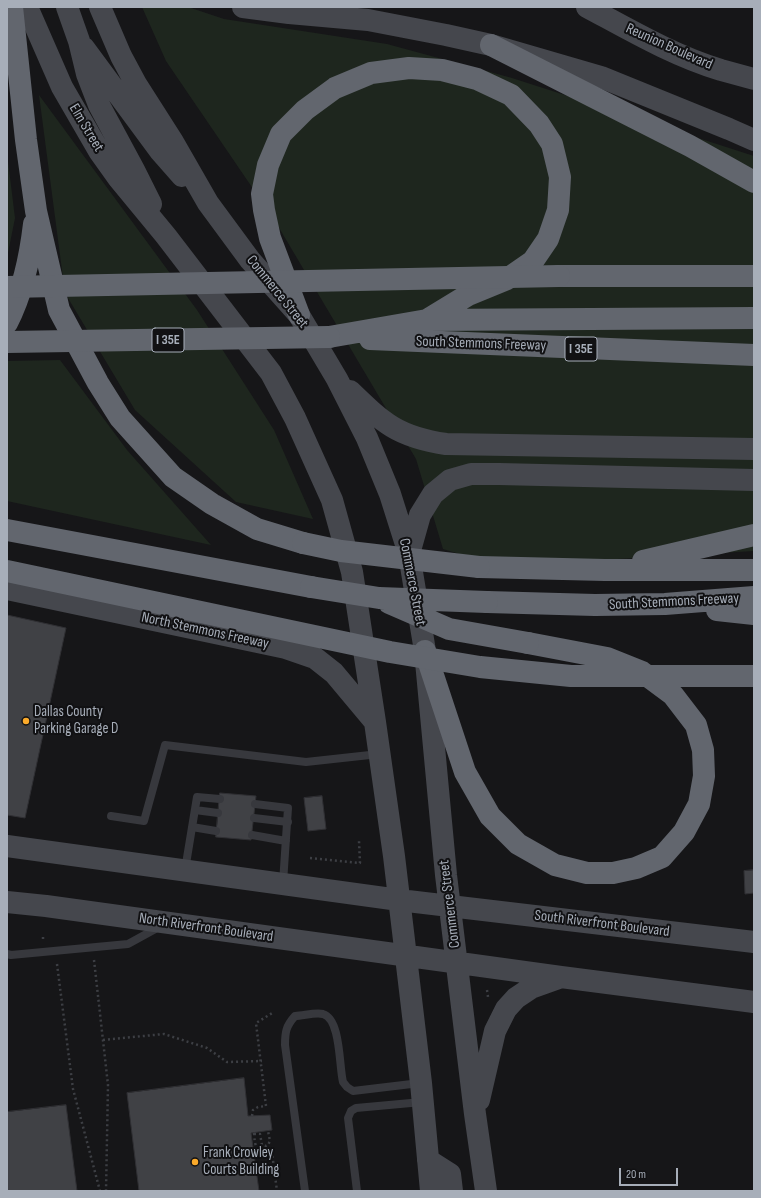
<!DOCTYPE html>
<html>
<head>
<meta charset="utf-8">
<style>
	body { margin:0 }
	#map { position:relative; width:761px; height:1198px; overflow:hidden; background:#161618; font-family:"Sofia Sans Condensed",sans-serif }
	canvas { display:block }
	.frame { position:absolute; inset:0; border:8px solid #a7aeb9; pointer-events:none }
	.scale { position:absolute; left:619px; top:1168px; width:59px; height:18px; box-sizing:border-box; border:2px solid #a7aeb9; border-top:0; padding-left:5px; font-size:12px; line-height:14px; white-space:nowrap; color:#a7aeb9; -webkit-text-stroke:3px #111113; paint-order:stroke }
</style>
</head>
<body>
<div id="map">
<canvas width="761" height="1198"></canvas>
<div class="frame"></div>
<div class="scale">20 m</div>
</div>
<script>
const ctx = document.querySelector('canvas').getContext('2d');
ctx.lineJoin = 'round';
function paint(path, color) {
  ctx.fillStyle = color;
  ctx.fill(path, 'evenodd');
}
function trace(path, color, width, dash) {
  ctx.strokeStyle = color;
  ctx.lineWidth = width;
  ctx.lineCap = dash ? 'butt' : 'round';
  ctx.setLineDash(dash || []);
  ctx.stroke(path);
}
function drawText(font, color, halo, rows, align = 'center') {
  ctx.font = font + ' "Sofia Sans Condensed",sans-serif';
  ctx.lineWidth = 4;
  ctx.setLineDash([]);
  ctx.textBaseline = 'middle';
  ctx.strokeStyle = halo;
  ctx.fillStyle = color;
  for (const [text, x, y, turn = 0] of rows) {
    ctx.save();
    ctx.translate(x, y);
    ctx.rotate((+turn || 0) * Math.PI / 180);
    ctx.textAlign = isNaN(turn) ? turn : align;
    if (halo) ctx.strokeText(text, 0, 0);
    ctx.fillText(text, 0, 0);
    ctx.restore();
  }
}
paint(new Path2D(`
	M142 7H188L224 19 387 44 512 78 754 156V551L499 566 443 549 416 459 275 221 166 61Z
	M39 95 197 310 274 430 313 519 236 502 135 410 65 293Z
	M7 153 15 218 7 258Z
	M60 360 127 450 211 545 7 501V361Z`), '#1e261e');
const building = new Path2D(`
	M7 615 66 628 25 818 7 815Z
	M220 793 256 796 251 840 216 837Z
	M322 796 326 829 308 831 304 798Z
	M754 870V893L745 894 744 871Z
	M244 1078 248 1116 270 1115 272 1130 251 1133 259 1191H139L127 1093Z
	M66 1105 77 1191H7V1112Z`);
paint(building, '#404145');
trace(building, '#303034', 1);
trace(new Path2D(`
	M310 858 360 863 359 841
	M43 939V934
	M94 960 108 1085 106 1191
	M57 964 73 1089 100 1191
	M487 990 488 997
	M103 1040 164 1034 207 1048 227 1062 262 1061
	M252 1116 253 1110 258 1107 266 1106 256 1023 274 1012
	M254 1133C255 1147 256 1154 272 1153L277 1191
	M254 1134H260L262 1145 266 1146 268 1145 270 1141 268 1131`), '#3d3f44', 2.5, [2, 3]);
trace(new Path2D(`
	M255 804 288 808 283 883
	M195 810 218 813
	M111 816 144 821 165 745 306 762 379 754
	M254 818 288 822
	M192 827 216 831
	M252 835 286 841
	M185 870 197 797 220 799
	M7 954 11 955 128 944 159 927
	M305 1191 285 1045C285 1032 286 1026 295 1016 303 1016 315 1012 323 1014 341 1019 339 1067 343 1082L347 1087 353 1091 420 1083
	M357 1191 348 1118 351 1111 356 1108 422 1102`), '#37383d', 8);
trace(new Path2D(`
	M27 7 62 87 99 151 119 179 166 236 271 373 295 418 332 500 352 572 375 722 394 856 421 1083 431 1191
	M67 7 79 41 87 74 99 105 134 170 151 204
	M100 7 121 56 136 84 173 142 208 203 250 260 299 315 337 379 367 438 390 494 409 554 425 651 446 875 475 1114 486 1191
	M243 7 289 13 368 20 446 35 491 45 601 77 729 129 754 140
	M587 7C630 30 674 56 721 70 732 73 743 76 754 79
	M84 48 160 151 182 176
	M350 391C383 423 398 437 446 444L754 449
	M409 554 420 515 433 494 450 480 471 474H499L754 480
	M7 589 286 648 315 658 334 673 375 722
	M7 846 399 900 754 942
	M7 902 46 906 561 977 754 1002
	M479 1100 495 1031 506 1009 516 998 531 988 559 978
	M428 1160 450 1174 452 1191`), '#45474d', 22);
trace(new Path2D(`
	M12 7 26 140 36 211 59 310 98 383 120 418 173 477 212 504 257 529 303 543
	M491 45 690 146 754 182
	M559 276H754
	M299 315 270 238 264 210 262 194 268 165 281 134 305 110 335 88 371 73 409 68 442 70 477 79 511 95 539 124 552 144 560 177 558 210 548 239 533 261 507 279 468 295 427 320
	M7 323C23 292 30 258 34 224
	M329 337 427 320 754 318
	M370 339 754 355
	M7 530 311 587
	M643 561 754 535
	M479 567 605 570H754
	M487 602 595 605 665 604 754 597
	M717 610 754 614
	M425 651 465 772 490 816 518 844 555 865 587 873H613L636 868 662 857 684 832 699 804 704 776 703 750 696 725 673 695 642 672 607 658 528 643`), '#62666e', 22);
trace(new Path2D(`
	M7 287 559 276
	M7 342 329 337
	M303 543 341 551 479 567
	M7 571 390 652 480 667 571 676H754
	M311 587 379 598 487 602
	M389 603 449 629 528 643`), '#62666e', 22);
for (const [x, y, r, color] of [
	[26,721,4,"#fbaa2b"],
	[195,1162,4,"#fbaa2b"]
]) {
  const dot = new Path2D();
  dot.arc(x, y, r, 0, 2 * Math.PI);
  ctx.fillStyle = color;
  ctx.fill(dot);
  trace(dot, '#111113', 1.5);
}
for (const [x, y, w] of [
	[168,340,32],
	[581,349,32]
]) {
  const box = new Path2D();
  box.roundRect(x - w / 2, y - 12, w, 24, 3);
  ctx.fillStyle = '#111113';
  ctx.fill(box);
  trace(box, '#a7aeb9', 1);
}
drawText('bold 14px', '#a7aeb9', null, [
	["I 35E",168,340],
	["I 35E",581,349]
]);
drawText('15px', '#a7aeb9', '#111113', [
	["Reunion Boulevard",669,47,24],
	["Elm Street",86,128,59],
	["Commerce Street",277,292,51],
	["South Stemmons Freeway",481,344,2],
	["Commerce Street",412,582,79],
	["South Stemmons Freeway",674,602,-3],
	["North Stemmons Freeway",205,631,12],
	["Commerce Street",450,904,-97],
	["South Riverfront Boulevard",602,924,7],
	["North Riverfront Boulevard",206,928,8]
]);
drawText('15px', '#a7aeb9', '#111113', [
	["Dallas County",34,712],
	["Parking Garage D",34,729],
	["Frank Crowley",203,1153],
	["Courts Building",203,1170]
], 'left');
</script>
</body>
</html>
